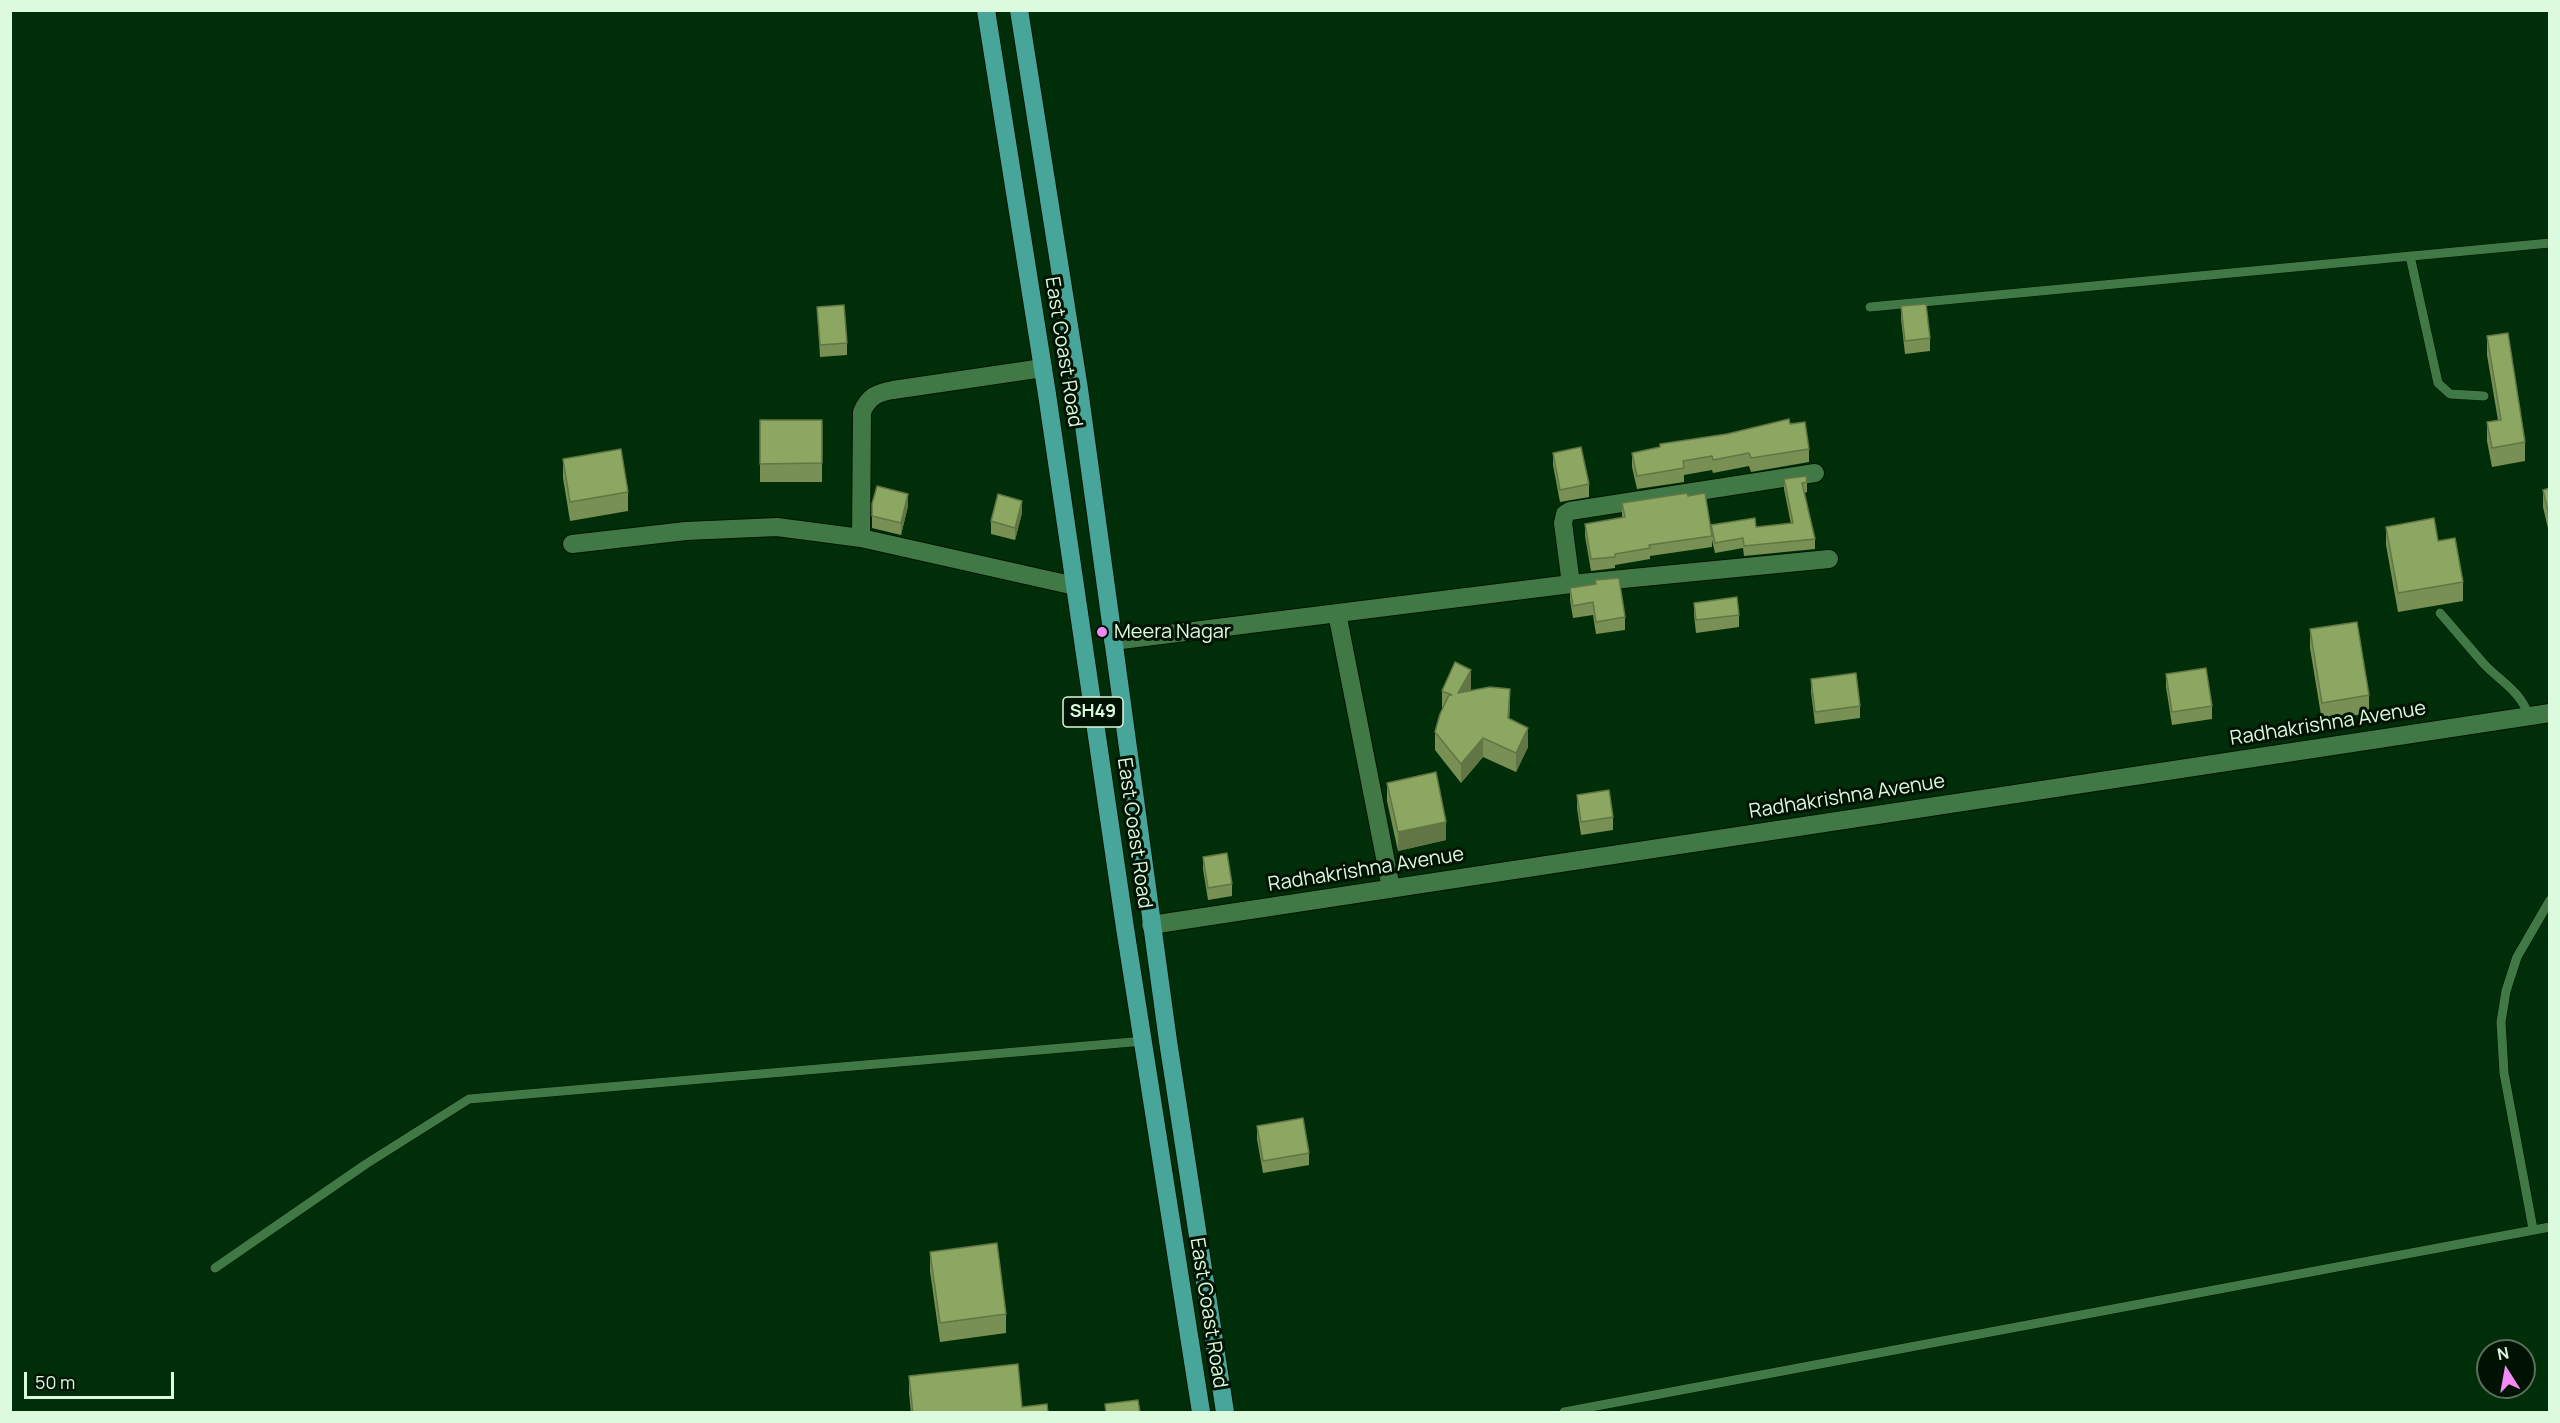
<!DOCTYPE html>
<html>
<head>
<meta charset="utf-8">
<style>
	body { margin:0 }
	#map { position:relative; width:2560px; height:1423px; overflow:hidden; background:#002e09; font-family:Manrope,sans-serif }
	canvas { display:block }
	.frame { position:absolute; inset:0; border:12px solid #dcfadd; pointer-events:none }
	.north { position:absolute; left:2476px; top:1339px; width:60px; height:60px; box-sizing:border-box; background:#001302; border:2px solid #586f5a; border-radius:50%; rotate:349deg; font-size:16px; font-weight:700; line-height:24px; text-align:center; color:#dcfadd }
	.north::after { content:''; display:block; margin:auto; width:21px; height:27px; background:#f18af4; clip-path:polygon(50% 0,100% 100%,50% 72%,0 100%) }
	.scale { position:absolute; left:24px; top:1372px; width:150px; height:27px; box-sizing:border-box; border:3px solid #dcfadd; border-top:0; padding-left:8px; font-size:18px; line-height:21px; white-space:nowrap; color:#dcfadd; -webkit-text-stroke:4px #001302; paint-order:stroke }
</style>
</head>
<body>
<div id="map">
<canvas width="2560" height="1423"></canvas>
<div class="frame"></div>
<div class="north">N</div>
<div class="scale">50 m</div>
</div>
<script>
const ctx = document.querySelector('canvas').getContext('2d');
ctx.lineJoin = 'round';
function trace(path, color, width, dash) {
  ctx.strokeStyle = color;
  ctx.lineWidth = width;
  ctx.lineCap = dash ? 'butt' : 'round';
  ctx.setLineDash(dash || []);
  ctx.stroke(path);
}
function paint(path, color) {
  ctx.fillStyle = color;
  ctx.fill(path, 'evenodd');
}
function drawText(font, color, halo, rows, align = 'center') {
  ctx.font = font + ' Manrope,sans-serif';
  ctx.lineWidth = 6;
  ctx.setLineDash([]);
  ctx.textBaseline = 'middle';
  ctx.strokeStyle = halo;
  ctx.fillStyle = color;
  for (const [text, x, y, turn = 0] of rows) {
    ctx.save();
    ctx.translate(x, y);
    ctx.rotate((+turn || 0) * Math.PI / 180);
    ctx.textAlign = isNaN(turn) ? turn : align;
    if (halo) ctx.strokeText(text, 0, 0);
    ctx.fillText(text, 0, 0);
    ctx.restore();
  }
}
const lane = new Path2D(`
	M2410 256 2438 383 2450 394 2484 396
	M1870 307 2550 243
	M2440 613C2455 630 2469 647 2484 664 2501 682 2521 691 2529 717
	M2533 1229 2504 1073 2501 1022 2506 991 2517 957 2550 900
	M215 1268 366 1164 469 1099 1144 1041
	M1564 1412 2550 1227`);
const street = new Path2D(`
	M861 538 862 412C869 396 877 393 893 390L1043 368
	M572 544 686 531 777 527 861 538 1075 586
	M1571 584 1563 523 1565 514 1570 511 1815 473
	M1337 613 1391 888
	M1113 641 1571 584 1829 559
	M1151 925 2550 713`);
const primary = new Path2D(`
	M986 10 1047 394 1125 928 1201 1412
	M1019 10 1079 389 1168 1041 1225 1412`);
trace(lane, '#001400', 10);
trace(street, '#001400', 20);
trace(primary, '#001400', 20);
trace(lane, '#407946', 9);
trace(street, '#407946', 18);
trace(primary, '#47a599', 18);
paint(new Path2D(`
	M1901 306 1930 338V351L1905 354 1901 319Z
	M817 307 847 343V355L820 357Z
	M2487 336 2525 442V461L2492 467 2487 441V422L2498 420 2487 355Z
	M760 420H822V482H760Z
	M1790 424 1809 449V462L1751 472 1749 466 1713 473 1712 470 1684 475V482L1637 489 1632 467V453L1660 447V444Z
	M1553 453 1589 484V497L1560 502 1553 465Z
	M563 459 628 492V511L570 521 563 478Z
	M1784 479 1807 482V492L1804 493 1815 539V549L1744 556 1743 548 1715 553 1712 540V547L1650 556V559L1615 565V568L1591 571 1585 536V524L1622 518V503L1688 496 1711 531V525L1756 527 1791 524 1784 489Z
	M2550 488V537L2543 507V490Z
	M872 504 908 506 901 535 872 528Z
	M1022 513 1015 540 991 534V521Z
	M2386 527 2438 541 2463 582V601L2398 612 2386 545Z
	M1595 580 1625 617V630L1596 634 1593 615 1573 618 1570 600V588L1595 584Z
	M1694 603 1739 615V627L1696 633 1694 615Z
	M2310 629 2369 695V713L2322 721 2310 648Z
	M2166 674 2212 706V719L2172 725 2166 687Z
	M1811 679 1860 706V718L1815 724 1811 692Z
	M1471 689 1470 691 1510 708 1509 719 1528 747 1516 772 1483 757 1461 783 1435 750V732L1442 709V691Z
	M1387 783 1446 840 1398 851 1387 801Z
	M1577 795 1613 817V830L1581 835 1577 808Z
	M1203 857 1232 884V896L1208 900 1203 869Z
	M1257 1126 1309 1153V1165L1263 1173 1257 1139Z
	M930 1252 1006 1314V1333L940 1342 930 1271Z
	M909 1376 1022 1407 1048 1413H911L909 1393Z`), '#789053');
paint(new Path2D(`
	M908 494V506L901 535V523Z
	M1022 501V513L1015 540V528Z
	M1471 670V689L1458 712V693Z
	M1510 689V708L1508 737V718Z
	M1528 728V747L1516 772V753Z
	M1483 738V757L1461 783V764Z
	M1446 822V840L1398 851V832Z`), '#627544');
const building = new Path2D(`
	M1926 304 1930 338 1905 341 1901 306Z
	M844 305 847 343 820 345 817 307Z
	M2508 333 2525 442 2492 448 2487 422 2501 420 2487 336Z
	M1789 419 1790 424 1805 422 1809 449 1751 458 1749 453 1713 460 1712 456 1683 461 1684 468 1637 476 1632 453 1660 447V444L1727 434Z
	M760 420H822V463L760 464Z
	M1581 447 1589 484 1560 490 1553 453Z
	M621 449 628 492 570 502 563 459Z
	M1806 476 1807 482 1802 483 1815 539 1744 546 1743 538 1715 543 1711 525 1755 518 1756 527 1793 523 1784 479Z
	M877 486 908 494 901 523 872 516V504Z
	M2550 488V520L2543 490Z
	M1687 493 1688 496 1705 493 1712 536 1649 545 1650 548 1615 554V557L1591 559 1585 524 1625 517 1622 503Z
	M998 494 1022 501 1015 528 991 521Z
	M2434 518 2438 541 2455 538 2463 582 2398 593 2386 527Z
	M1619 578 1625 617 1596 622 1593 602 1573 606 1570 588 1596 584 1595 580Z
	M1737 597 1739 615 1696 620 1694 603Z
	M2357 622 2369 695 2322 703 2310 629Z
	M1455 662 1471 670 1458 693 1490 687 1510 689 1508 718 1528 728 1516 753 1483 738 1461 764 1435 732 1440 714 1449 695H1452L1442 691Z
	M2206 668 2212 706 2172 712 2166 674Z
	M1856 673 1860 706 1815 712 1811 679Z
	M1436 772 1446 822 1398 832 1387 783Z
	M1609 790 1613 817 1581 822 1577 795Z
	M1227 853 1232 884 1208 888 1203 857Z
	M1303 1118 1309 1153 1263 1161 1257 1126Z
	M997 1243 1006 1314 940 1323 930 1252Z
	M1018 1364 1022 1407 1047 1404 1048 1413H913L909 1376Z
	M1138 1400 1140 1413H1106L1105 1404Z`);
paint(building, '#8ca761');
trace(building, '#627544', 1.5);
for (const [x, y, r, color] of [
	[1102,632,6,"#f18af4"]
]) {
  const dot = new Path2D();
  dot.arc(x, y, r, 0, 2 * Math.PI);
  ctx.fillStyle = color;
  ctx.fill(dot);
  trace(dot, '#001302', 2);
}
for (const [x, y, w] of [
	[1093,712,60]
]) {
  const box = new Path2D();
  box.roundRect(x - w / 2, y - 15, w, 30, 4.5);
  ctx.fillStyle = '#001302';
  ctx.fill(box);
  trace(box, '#dcfadd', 1.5);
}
drawText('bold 18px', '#dcfadd', null, [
	["SH49",1093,712]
]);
drawText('20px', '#dcfadd', '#001302', [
	["East Coast Road",1063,352,81],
	["Radhakrishna Avenue",2328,724,-9],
	["Radhakrishna Avenue",1847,797,-9],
	["East Coast Road",1134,833,82],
	["Radhakrishna Avenue",1366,870,-9],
	["East Coast Road",1208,1313,81]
]);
drawText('20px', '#dcfadd', '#001302', [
	["Meera Nagar",1114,632]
], 'left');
</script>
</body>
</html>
